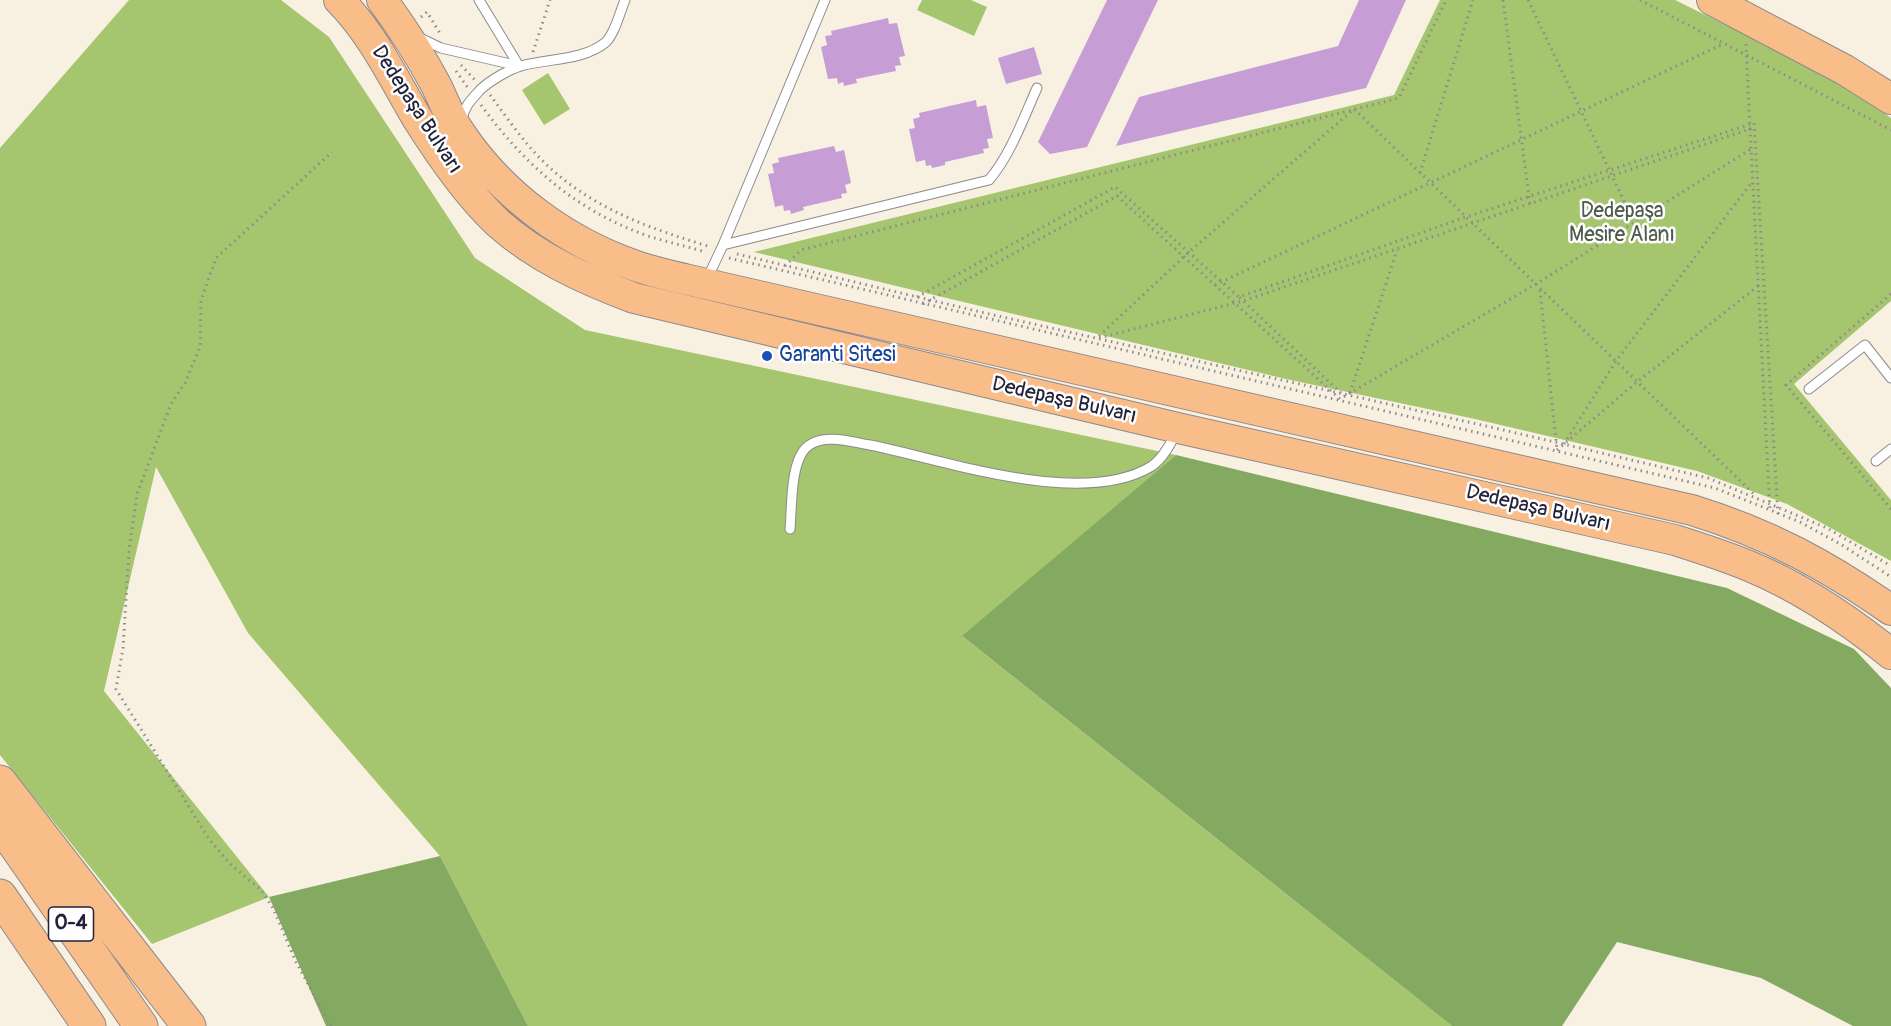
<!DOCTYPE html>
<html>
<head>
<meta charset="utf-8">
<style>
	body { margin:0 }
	canvas { display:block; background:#f8f1e2 }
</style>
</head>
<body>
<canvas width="1891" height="1026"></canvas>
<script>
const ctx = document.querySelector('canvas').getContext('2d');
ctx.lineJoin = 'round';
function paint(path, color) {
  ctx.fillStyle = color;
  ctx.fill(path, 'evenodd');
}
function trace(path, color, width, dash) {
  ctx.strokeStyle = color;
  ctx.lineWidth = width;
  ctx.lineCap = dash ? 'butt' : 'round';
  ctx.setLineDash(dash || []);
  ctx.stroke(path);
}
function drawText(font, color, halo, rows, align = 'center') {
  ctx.font = font + ' Pangolin,sans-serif';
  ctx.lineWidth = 5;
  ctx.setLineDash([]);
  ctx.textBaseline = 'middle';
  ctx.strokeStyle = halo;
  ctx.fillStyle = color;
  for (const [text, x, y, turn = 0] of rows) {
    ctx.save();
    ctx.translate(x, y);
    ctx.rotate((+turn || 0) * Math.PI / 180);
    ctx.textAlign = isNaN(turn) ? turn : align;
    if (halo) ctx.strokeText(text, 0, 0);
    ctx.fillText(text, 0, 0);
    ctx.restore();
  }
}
paint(new Path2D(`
	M129 0H281L329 37 475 258 585 330 1176 455 963 637 1452 1026H528L440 856 248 633 156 467 104 691 269 897 152 944 0 755V148Z
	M922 0H971L987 7 974 36 917 10Z
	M1440 0H1675L1804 64 1869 102 1891 118V301L1794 384 1891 500V561L1787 504 1697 471 1475 419 1286 379 754 252 1394 95Z
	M548 73 570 109 544 125 522 90Z`), '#a5c56e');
paint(new Path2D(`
	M1176 455 1727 588 1854 649 1891 688V1026H1853L1761 978 1617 942 1562 1026H1452L962 636Z
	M440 856 528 1026H326L269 897Z`), '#84aa61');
paint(new Path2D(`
	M1107 0H1158L1087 147 1050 154 1038 142Z
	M1359 0H1406L1366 88 1116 146 1139 97 1338 46Z
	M888 18 889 24 897 23 905 56 899 57 901 65 895 66 896 71 856 79 857 83 844 86 843 82 838 84 837 78 828 79 821 47 827 45 825 36 832 35 831 31Z
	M1034 47 1042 74 1006 84 998 58Z
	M976 100 977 107 986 105 993 138 987 139 989 148 983 149 984 153 945 162V165L932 168 931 165 926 166 925 160 916 162 909 129 915 128 913 119 920 117 919 113Z
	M834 146 836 152 844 150 851 183 845 185 847 193 841 194 842 198 803 207 804 210 791 214 790 210 784 211 783 205 775 207 768 174 774 173 772 164 779 162 778 158Z`), '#c79dd5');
const lane = new Path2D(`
	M479 0 519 66
	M825 0 723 245 989 180C1011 154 1023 119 1037 88
	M418 37 441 48 519 66
	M462 120C464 106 472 99 481 89 491 80 508 70 521 66 549 58 583 61 606 42 615 33 620 12 625 0
	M707 279 723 245
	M1809 389 1865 345 1891 378
	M1876 461 1891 449
	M790 529C792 507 790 460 808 446 824 433 852 442 870 445 945 460 1082 509 1152 466 1163 458 1170 445 1176 433`);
const primary = new Path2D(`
	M339 0C372 33 394 79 417 118 439 153 468 195 498 223 537 258 586 280 634 298L1178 428 1675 540C1700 548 1725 556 1749 566 1800 587 1849 620 1891 654
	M382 0C402 27 420 55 436 85 444 101 450 119 461 134 502 195 566 242 636 266 653 272 671 276 689 280L1692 510C1769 534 1825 564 1891 610
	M1712 0 1845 70 1891 99`);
const highway = new Path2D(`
	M0 782 189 1026
	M0 823 141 1026
	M0 896 89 1026`);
trace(lane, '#8d8a8e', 11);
trace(primary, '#8d8a8e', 32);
trace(highway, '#8d8a8e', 35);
trace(new Path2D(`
	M1503 0 1530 204
	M1528 0 1634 222
	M1640 0 1891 130
	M421 17 427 12 441 35
	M1746 44 1750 129
	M533 52 550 0
	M461 65 475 80
	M456 71 468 88
	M490 95C508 119 526 146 548 166 594 209 651 229 711 247
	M481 105C526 166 575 210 648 236 667 242 686 246 705 252
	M1420 173 1473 0
	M737 254 989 314 1499 429 1708 478 1827 528 1891 566
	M729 258 1715 488 1800 522 1842 545 1891 577
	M785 266 801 250 1399 98 1446 0
	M1215 285 1723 44
	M1540 290 1557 450
	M1891 294 1786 385 1891 509
	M917 297 1115 187 1239 297
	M923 304 1117 196 1340 399 1536 284 1751 149
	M1099 336 1189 252 1354 109 1756 496
	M1099 338 1243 301 1750 129 1770 510
	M1341 393 1239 297 1466 217 1754 123 1778 514
	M1350 393 1397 250
	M1564 444 1616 361 1752 182
	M1557 450 1637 382 1758 286
	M331 1026 296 962 273 908 261 890 229 863 209 839 116 689 123 648 129 551 137 494 171 404 185 383 200 347 201 300 216 258 332 152`), '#8d8a8e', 3, [1.5, 4.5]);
trace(lane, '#fff', 9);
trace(primary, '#f8bd88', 30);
trace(highway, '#f8bd88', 33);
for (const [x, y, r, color] of [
	[767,356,6,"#1a4fb4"]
]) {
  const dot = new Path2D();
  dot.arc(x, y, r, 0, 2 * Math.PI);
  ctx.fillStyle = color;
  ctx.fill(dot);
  trace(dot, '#fff', 2);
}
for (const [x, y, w] of [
	[71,924,45]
]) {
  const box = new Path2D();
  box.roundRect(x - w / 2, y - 17, w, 34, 4.5);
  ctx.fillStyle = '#fff';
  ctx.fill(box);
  trace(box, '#22223b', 1.5);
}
drawText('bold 20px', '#22223b', null, [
	["O-4",71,924]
]);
drawText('21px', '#22223b', '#fff', [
	["Dedepaşa Bulvarı",416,110,57],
	["Dedepaşa Bulvarı",1064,401,13],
	["Dedepaşa Bulvarı",1538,509,13]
]);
drawText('21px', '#505b4d', '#fff', [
	["Dedepaşa",1622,212],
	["Mesire Alanı",1622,236]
]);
drawText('21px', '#164399', '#fff', [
	["Garanti Sitesi",779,356]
], 'left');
</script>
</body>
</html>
